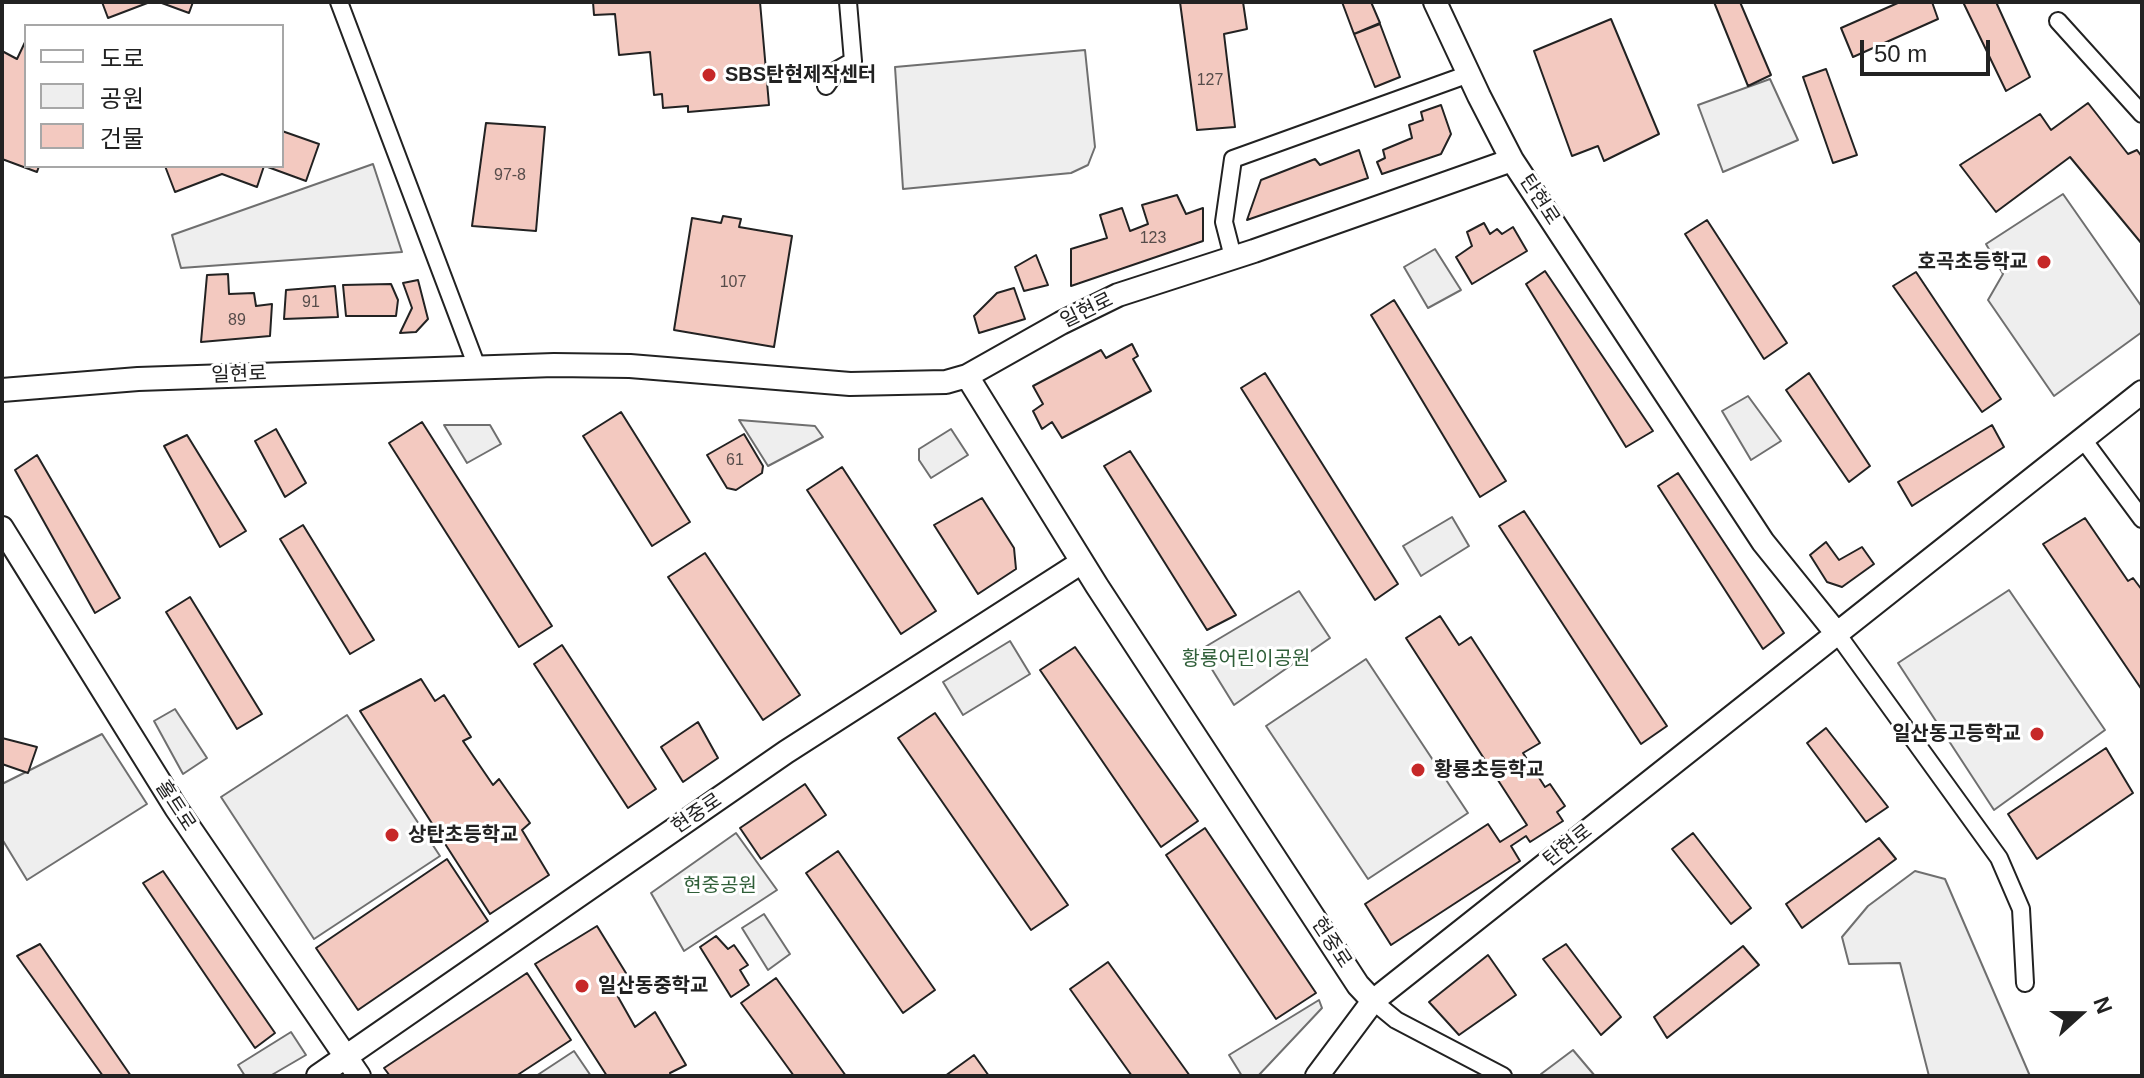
<!DOCTYPE html>
<html>
<head>
<meta charset="utf-8">
<style>
	body { margin:0 }
	#map { position:relative; width:2144px; height:1078px; overflow:hidden; background:#fff; font-family:Arial,"Noto Sans KR",sans-serif }
	canvas { display:block }
	.frame { position:absolute; inset:0; border:4px solid #222; pointer-events:none }
	.legend { position:absolute; left:24px; top:24px; width:260px; height:144px; box-sizing:border-box; background:#fff; border:2px solid #a7a7a7; margin:0; padding:10px 14px; list-style:none; font-size:24px; color:#222 }
	.legend li { display:flex; align-items:center; gap:16px; height:40px }
	.legend b { width:40px; border:2px solid #a7a7a7 }
	.north { position:absolute; left:2040px; top:974px; width:80px; height:80px; -webkit-text-stroke:6px #fff; paint-order:stroke; rotate:69deg; font-size:22px; font-weight:700; line-height:32px; text-align:center; color:#222 }
	.north::after { content:''; display:block; margin:auto; width:28px; height:36px; background:#222; clip-path:polygon(50% 0,100% 100%,50% 72%,0 100%) }
	.scale { position:absolute; left:1860px; top:40px; width:130px; height:36px; box-sizing:border-box; border:4px solid #222; border-top:0; padding-left:10px; font-size:24px; line-height:28px; white-space:nowrap; color:#222; -webkit-text-stroke:6px #fff; paint-order:stroke }
</style>
</head>
<body>
<div id="map">
<canvas width="2144" height="1078"></canvas>
<div class="frame"></div>
<ul class="legend">
<li><b style="height:10px;background:#fff"></b>도로</li>
<li><b style="height:22px;background:#eee"></b>공원</li>
<li><b style="height:22px;background:#f3c9c0"></b>건물</li>
</ul>
<div class="north">N</div>
<div class="scale">50 m</div>
</div>
<script>
const ctx = document.querySelector('canvas').getContext('2d');
ctx.lineJoin = 'round';
function paint(path, color) {
  ctx.fillStyle = color;
  ctx.fill(path, 'evenodd');
}
function trace(path, color, width, dash) {
  ctx.strokeStyle = color;
  ctx.lineWidth = width;
  ctx.lineCap = dash ? 'butt' : 'round';
  ctx.setLineDash(dash || []);
  ctx.stroke(path);
}
function drawText(font, color, halo, rows, align = 'center') {
  ctx.font = font + ' Arial,"Noto Sans KR",sans-serif';
  ctx.lineWidth = 6;
  ctx.setLineDash([]);
  ctx.textBaseline = 'middle';
  ctx.strokeStyle = halo;
  ctx.fillStyle = color;
  for (const [text, x, y, turn = 0] of rows) {
    ctx.save();
    ctx.translate(x, y);
    ctx.rotate((+turn || 0) * Math.PI / 180);
    ctx.textAlign = isNaN(turn) ? turn : align;
    if (halo) ctx.strokeText(text, 0, 0);
    ctx.fillText(text, 0, 0);
    ctx.restore();
  }
}
const green = new Path2D(`
	M1085 50 1095 147 1088 165 1071 173 903 189 895 67Z
	M1770 79 1798 140 1723 172 1698 105Z
	M373 164 402 252 181 268 172 235Z
	M2063 194 2142 307V332L2054 396 1988 300 2003 274 1986 244Z
	M1435 249 1461 290 1428 308 1404 267Z
	M1748 396 1781 441 1751 460 1722 411Z
	M739 420 815 426 823 437 768 466Z
	M444 425H490L501 444 467 463Z
	M951 429 968 455 931 478 919 460V449Z
	M1452 517 1469 546 1421 576 1403 546Z
	M2009 590 2105 730 1994 810 1898 663Z
	M1299 591 1330 638 1234 705 1200 650Z
	M1010 641 1030 674 963 715 943 682Z
	M1366 659 1468 813 1368 879 1266 726Z
	M175 709 207 758 183 774 154 721Z
	M347 715 440 856 314 939 221 797Z
	M102 734 147 804 27 880 2 839V784Z
	M736 833 777 890 684 951 651 893Z
	M1915 871 1945 879 2030 1076H1929L1900 963 1849 964 1842 937 1868 906Z
	M764 914 790 954 768 970 742 928Z
	M1319 1000 1322 1008 1258 1076H1242L1229 1055Z
	M291 1032 306 1055 270 1076H245L238 1065Z
	M1573 1050 1595 1076H1544L1541 1074Z
	M574 1051 591 1076H536Z`);
paint(green, '#eee');
trace(green, '#6f6f6f', 2);
const building = new Path2D(`
	M102 2H150L108 18Z
	M159 2H193L189 13Z
	M593 2H760L769 105 688 112V106L663 108 662 94 654 95 650 52 619 55 615 14 594 15Z
	M1180 2H1243L1247 29 1224 34 1235 127 1197 130Z
	M1342 2H1371L1380 23 1354 34Z
	M1714 2H1740L1771 75 1748 86Z
	M1900 2H1932L1938 19 1853 57 1841 28Z
	M1963 2H1996L2030 77 2006 91Z
	M1611 19 1659 134 1604 161 1598 146 1572 156 1534 51Z
	M1380 24 1400 77 1375 87 1354 34Z
	M26 40V166H39L37 172 2 159V51L17 59Z
	M1826 69 1857 155 1833 163 1803 77Z
	M2088 103 2128 154 2137 150 2142 157V244L2070 157 1996 212 1960 165 2040 114 2051 130Z
	M1441 105 1451 134 1441 154 1382 174 1377 162 1385 158 1383 150 1412 138 1409 125 1423 120 1421 112Z
	M486 123 545 127 536 231 472 226Z
	M282 131 319 144 306 181 265 166H282Z
	M1359 150 1368 178 1247 220 1261 180 1315 159 1320 165Z
	M165 166H264L257 187 222 174 175 192Z
	M1177 195 1186 214 1203 208V241L1071 286V249L1107 238 1100 215 1122 208 1130 231 1148 224 1142 205Z
	M723 216 741 219 739 227 792 236 774 347 674 330 692 218 721 223Z
	M1707 220 1787 343 1764 359 1685 234Z
	M1484 223 1490 234 1497 229 1502 234 1513 227 1527 251 1472 284 1456 257 1472 246 1467 232Z
	M1036 255 1048 285 1024 291 1015 267Z
	M1545 271 1653 431 1626 447 1526 284Z
	M1916 272 2001 399 1982 412 1893 286Z
	M228 274 229 294 254 293 256 306 272 304 270 336 201 342 207 275Z
	M418 280 428 319 416 332 400 333 412 308 403 283Z
	M391 284 398 300 396 316H346L343 285Z
	M335 286 338 317 284 319 286 290Z
	M1014 288 1025 319 979 333 974 316 997 293Z
	M1394 300 1506 481 1480 497 1371 315Z
	M1132 344 1138 356 1133 359 1151 391 1062 438 1052 422 1042 429 1033 411 1043 404 1033 386 1101 350 1106 358Z
	M1265 373 1398 584 1375 600 1241 388Z
	M1809 373 1870 466 1849 482 1786 390Z
	M621 412 690 522 652 546 583 436Z
	M422 422 552 626 519 647 389 443Z
	M1992 425 2004 447 1912 506 1898 482Z
	M276 429 306 483 285 497 255 441Z
	M744 434 763 466 762 473 736 490 727 488 707 455Z
	M187 435 246 531 220 547 164 446Z
	M1130 451 1236 615 1207 630 1104 466Z
	M37 455 120 598 95 613 15 470Z
	M842 467 936 611 901 634 807 490Z
	M1678 473 1784 633 1763 649 1658 486Z
	M982 498 1014 548 1016 569 978 594 934 525Z
	M1524 511 1667 726 1641 744 1499 526Z
	M2085 518 2128 581 2133 578 2142 590V690L2043 544Z
	M303 525 374 640 350 654 280 539Z
	M1826 542 1839 560 1862 547 1874 564 1842 587 1827 582 1810 555Z
	M705 553 800 695 763 720 668 577Z
	M190 597 262 714 237 729 166 612Z
	M1440 616 1459 645 1471 637 1540 743 1523 753 1545 787 1550 784 1565 806 1557 812 1563 821 1530 842 1526 836 1511 846 1520 861 1391 945 1365 904 1488 824 1500 842 1527 825 1406 638Z
	M562 645 656 789 628 808 534 664Z
	M1075 647 1198 821 1161 847 1040 670Z
	M421 679 435 701 444 695 471 737 463 741 493 785 499 779 530 823 522 830 549 875 490 914 360 711Z
	M935 713 1068 905 1031 930 898 738Z
	M698 722 718 758 683 782 661 747Z
	M1826 728 1888 807 1866 822 1807 743Z
	M2 738 37 747 28 773 2 764Z
	M2106 748 2133 793 2037 859 2008 814Z
	M805 784 826 815 761 859 740 828Z
	M1205 828 1316 993 1276 1019 1166 855Z
	M1693 833 1751 908 1731 924 1672 849Z
	M1879 838 1896 859 1802 928 1786 904Z
	M838 851 935 990 903 1013 806 873Z
	M447 859 488 921 358 1010 316 948Z
	M163 871 275 1033 255 1048 143 883Z
	M597 926 629 978 624 982 629 988 617 995 635 1027 655 1012 686 1065 670 1073 671 1076H607L535 964Z
	M716 936 728 949 734 945 748 965 740 970 749 985 731 997 700 947Z
	M40 944 131 1076H103L17 956Z
	M1566 944 1621 1017 1601 1035 1543 959Z
	M1743 946 1759 965 1667 1038 1654 1017Z
	M1488 955 1516 995 1459 1035 1429 1002Z
	M1108 962 1190 1076H1132L1070 989Z
	M527 973 571 1040 516 1076H390L384 1068Z
	M776 978 846 1076H794L741 1003Z
	M974 1055 989 1076H945Z`);
paint(building, '#f3c9c0');
trace(building, '#222', 2);
const street = new Path2D(`
	M339 2 477 367
	M2058 21 2142 114
	M826 86 837 70 853 61 848 2
	M1233 257 1224 222 1233 159 1469 74
	M2082 438 2142 519
	M1838 635 1999 858 2021 909 2025 983
	M1373 1001 1396 1020 1503 1076`);
const secondary = new Path2D(`
	M1435 2 1479 96 1512 160 1763 542 1838 635
	M967 376 1097 586 1358 985 1373 1001
	M2 390 138 379 554 365 630 366 850 384 946 382 967 376 1061 323 1118 295 1254 251 1512 160
	M2 528 176 808 359 1076
	M318 1076 786 752 1082 562
	M1317 1076 1373 1001 2142 392`);
trace(street, '#222', 20);
trace(secondary, '#222', 26);
trace(street, '#fff', 16);
trace(secondary, '#fff', 22);
for (const [x, y, r, color] of [
	[709,75,8,"#c62828"],
	[2044,262,8,"#c62828"],
	[2037,734,8,"#c62828"],
	[1418,770,8,"#c62828"],
	[392,835,8,"#c62828"],
	[582,986,8,"#c62828"]
]) {
  const dot = new Path2D();
  dot.arc(x, y, r, 0, 2 * Math.PI);
  ctx.fillStyle = color;
  ctx.fill(dot);
  trace(dot, '#fff', 3);
}
drawText('16px', '#564c4a', null, [
	["127",1210,81],
	["97-8",510,176],
	["123",1153,239],
	["107",733,283],
	["91",311,303],
	["89",237,321],
	["61",735,461]
]);
drawText('bold 20px', '#222', '#fff', [
	["SBS탄현제작센터",725,75],
	["호곡초등학교",2028,262,"right"],
	["일산동고등학교",2021,734,"right"],
	["황룡초등학교",1434,770],
	["상탄초등학교",408,835],
	["일산동중학교",598,986]
], 'left');
drawText('20px', '#222', '#fff', [
	["탄현로",1539,200,57],
	["일현로",1087,311,-26],
	["일현로",239,375,-2],
	["홀트로",175,806,57],
	["현중로",697,814,-34],
	["탄현로",1568,846,-38],
	["현중로",1331,943,57]
]);
drawText('20px', '#2f5e38', '#fff', [
	["황룡어린이공원",1246,659],
	["현중공원",720,886]
]);
</script>
</body>
</html>
